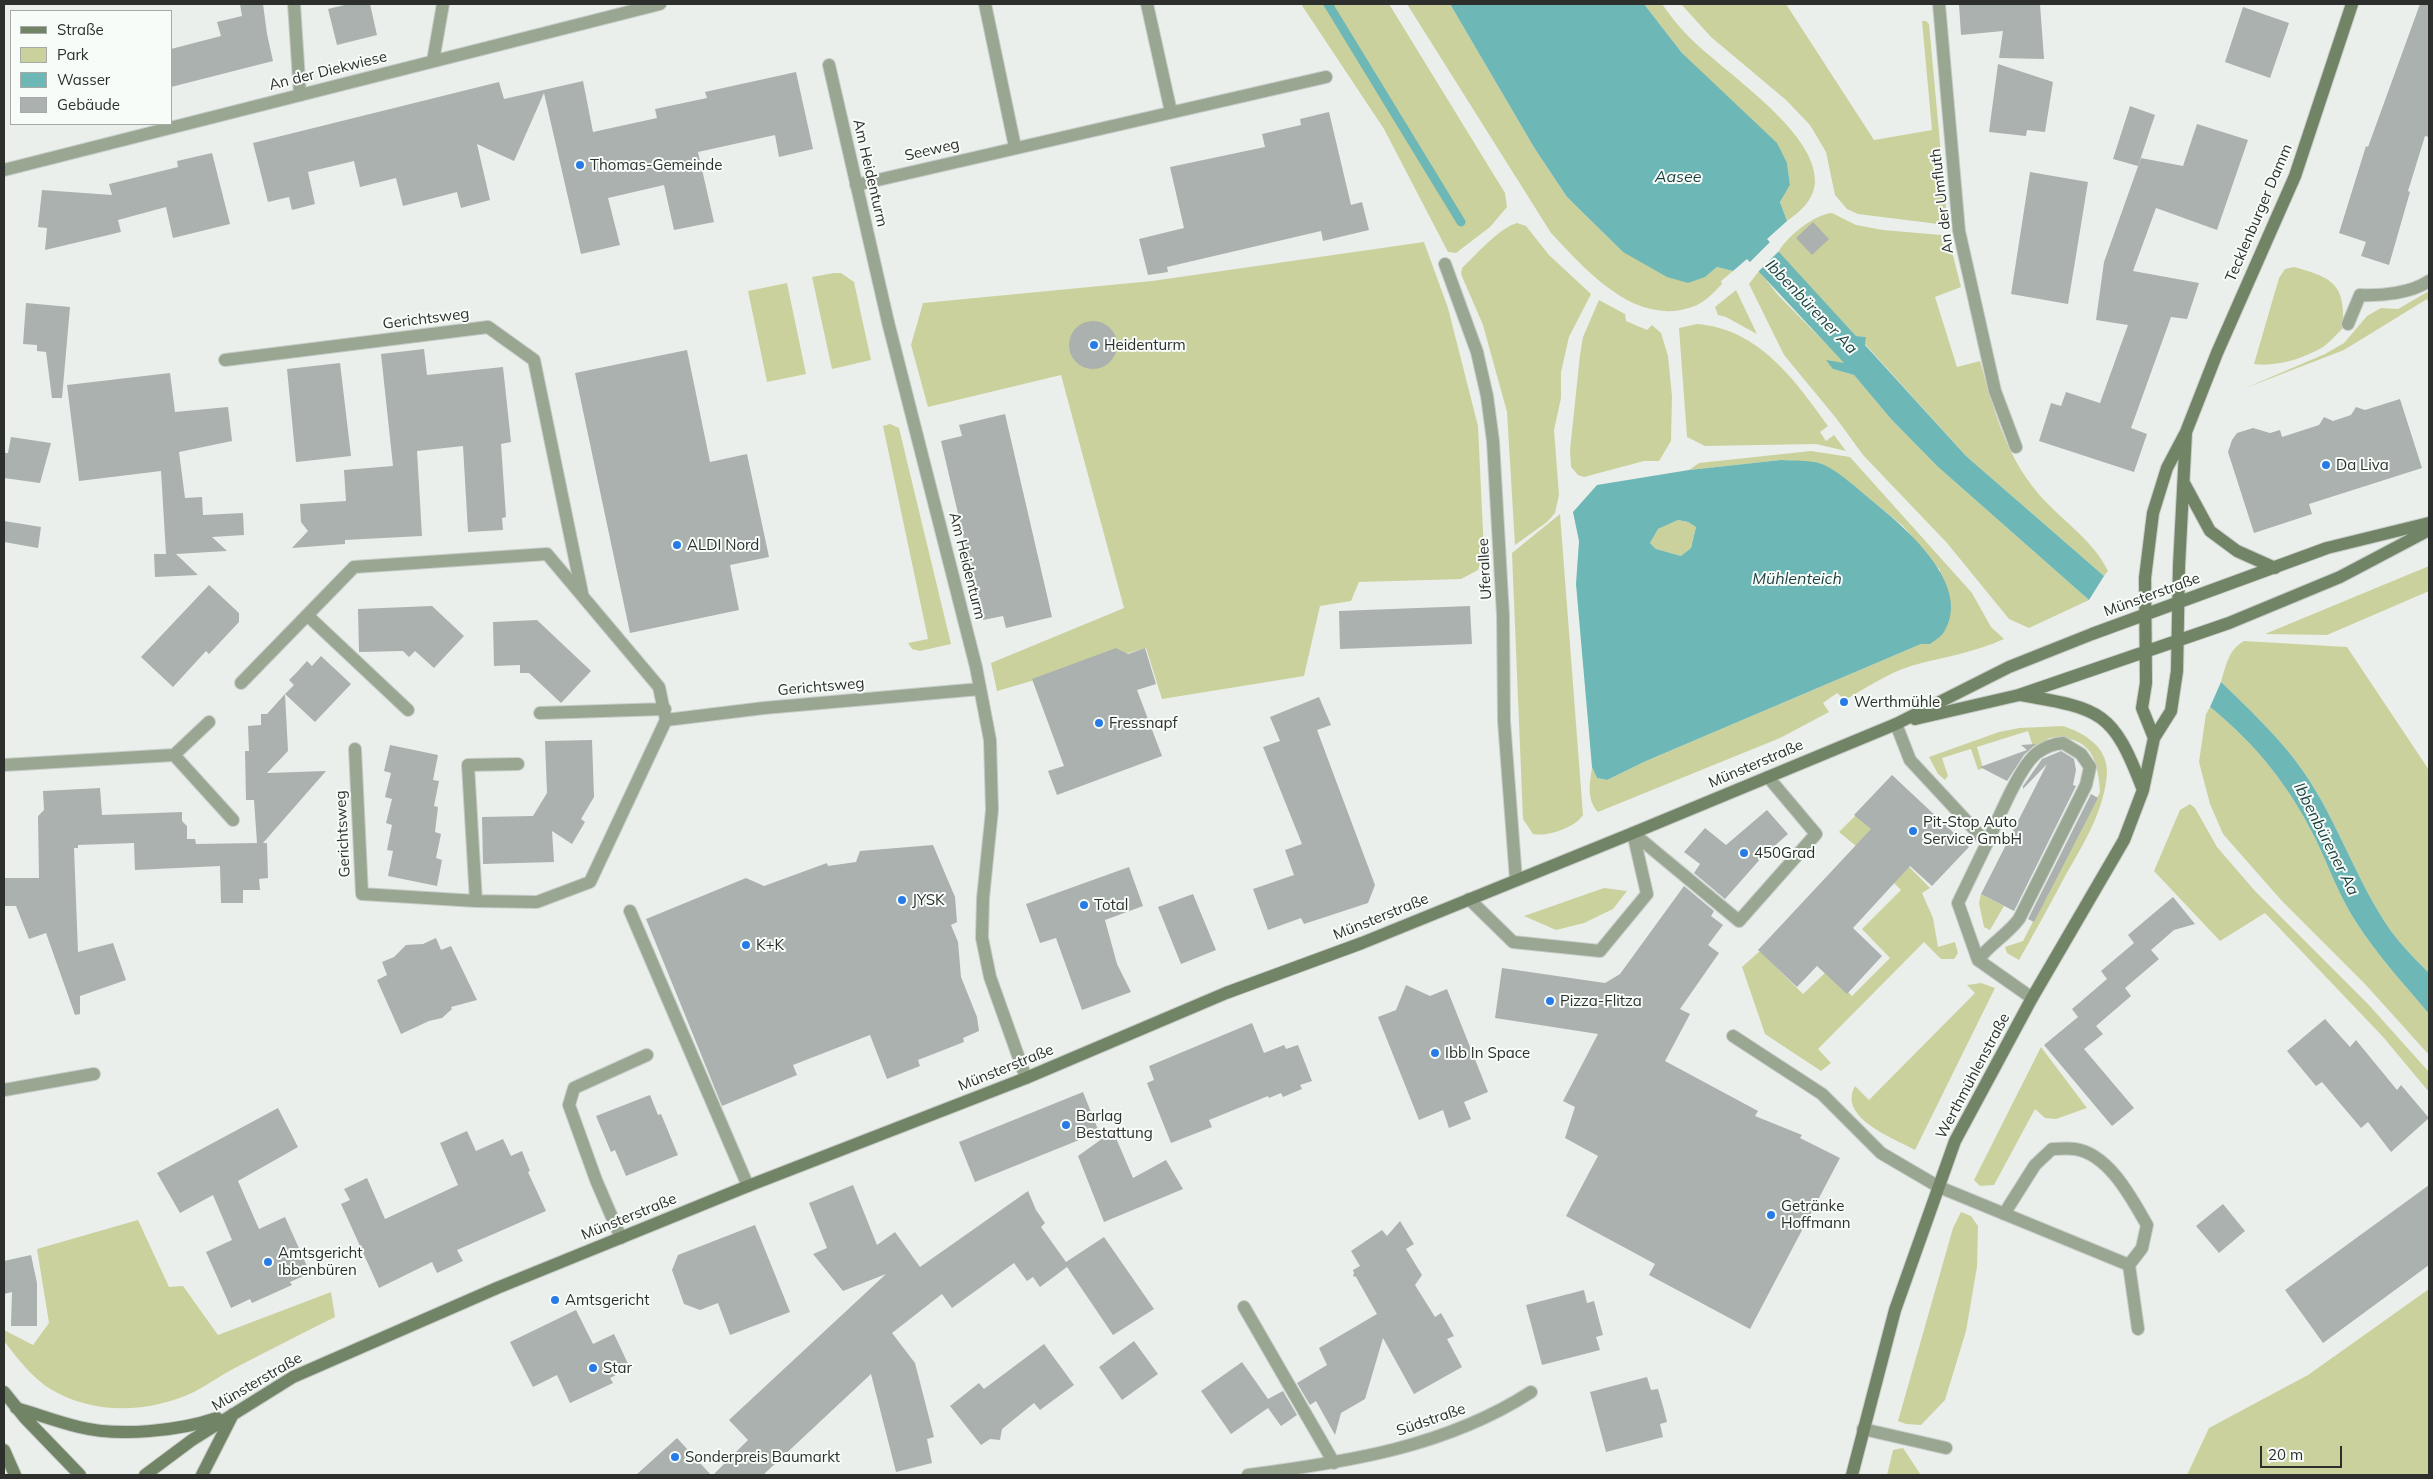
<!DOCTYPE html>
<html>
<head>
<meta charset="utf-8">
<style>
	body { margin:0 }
	#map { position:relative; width:2433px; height:1479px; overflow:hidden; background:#eaefeb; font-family:Mulish,sans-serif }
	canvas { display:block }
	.frame { position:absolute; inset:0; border:5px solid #2d2f2d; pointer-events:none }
	.legend { position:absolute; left:10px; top:10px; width:162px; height:115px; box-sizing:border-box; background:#f7fcf8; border:1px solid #a6aaa7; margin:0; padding:6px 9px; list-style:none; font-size:15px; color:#2d2f2d }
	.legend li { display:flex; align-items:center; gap:10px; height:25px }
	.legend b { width:25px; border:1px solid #a6aaa7 }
	.scale { position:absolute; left:2260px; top:1446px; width:82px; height:22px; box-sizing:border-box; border:2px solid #2d2f2d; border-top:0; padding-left:6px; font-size:15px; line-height:18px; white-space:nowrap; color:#2d2f2d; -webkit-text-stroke:4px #f7fcf8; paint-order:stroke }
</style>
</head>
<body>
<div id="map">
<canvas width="2433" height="1479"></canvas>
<div class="frame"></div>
<ul class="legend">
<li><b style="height:6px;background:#718465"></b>Straße</li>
<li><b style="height:14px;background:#cbd19d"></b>Park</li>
<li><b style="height:14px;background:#6db7b6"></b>Wasser</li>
<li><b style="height:14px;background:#aab1af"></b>Gebäude</li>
</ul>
<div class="scale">20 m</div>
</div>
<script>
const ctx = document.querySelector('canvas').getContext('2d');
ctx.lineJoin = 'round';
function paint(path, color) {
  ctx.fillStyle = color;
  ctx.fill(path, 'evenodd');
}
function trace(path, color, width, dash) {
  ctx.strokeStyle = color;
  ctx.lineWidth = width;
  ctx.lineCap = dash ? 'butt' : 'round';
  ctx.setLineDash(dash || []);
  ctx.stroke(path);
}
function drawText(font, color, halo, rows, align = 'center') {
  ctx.font = font + ' Mulish,sans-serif';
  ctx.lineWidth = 4;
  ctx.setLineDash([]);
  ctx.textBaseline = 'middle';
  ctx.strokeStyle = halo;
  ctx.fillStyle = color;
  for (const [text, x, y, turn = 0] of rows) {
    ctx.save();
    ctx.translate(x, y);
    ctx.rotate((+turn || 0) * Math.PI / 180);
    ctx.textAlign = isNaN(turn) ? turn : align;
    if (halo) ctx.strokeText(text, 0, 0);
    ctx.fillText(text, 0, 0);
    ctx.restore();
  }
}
paint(new Path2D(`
	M1301 4H1389L1505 193 1507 207 1490 227 1456 253 1448 252 1384 129Z
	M1407 4H1450L1535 149 1567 197 1623 252 1705 277 1717 267 1733 271 1721 281 1722 284C1714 292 1705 303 1692 307 1635 327 1586 270 1551 233Z
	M1644 4H1662C1670 15 1678 26 1688 36 1722 71 1817 131 1815 182 1814 200 1800 212 1787 221L1780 202 1790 185 1787 163 1682 53Z
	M1681 4H1786L1874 140 1932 130 1922 21H1926L1929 24 1947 219 1938 224 1858 214 1847 209 1835 195 1826 152 1810 125 1786 100 1711 37Z
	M1832 213 1856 225 1883 230 1941 235 1949 240 1961 287 1935 297 1957 367 1980 361C1994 409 2004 452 2037 492 2060 520 2092 538 2108 571L2104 576 1966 456 1865 344 1866 337 1856 336 1778 252C1789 235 1813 215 1832 213Z
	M1517 223 1526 226 1549 255 1591 294 1569 337 1561 372V398L1554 430 1559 495 1555 513 1547 522 1515 545 1507 412 1483 325 1461 274 1462 268C1476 255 1499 228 1517 223Z
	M1424 242 1448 308 1478 426 1484 553 1478 570 1461 579 1359 582 1351 601 1320 606 1304 676 1162 699 1146 648 997 691 991 663 1124 608 1061 375 928 407 911 345 923 303 1152 281Z
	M2294 267C2334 278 2345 284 2343 328 2337 334 2330 342 2323 347 2303 359 2276 367 2254 364L2279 278 2285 269Z
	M1759 271 1778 295 1845 363 1833 369 1854 375 1891 419 1937 466 2089 600 2029 628 2009 619 1947 543 1863 455 1836 418 1784 355 1749 284Z
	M834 273H841L854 282 871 360 832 369 812 277Z
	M787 283 806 374 767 382 748 291Z
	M1736 290 1757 334 1726 317 1718 315 1715 307Z
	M2429 291V305L2427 299 2344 350 2243 389 2325 354 2344 343 2367 316 2381 308 2398 309Z
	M1599 300 1625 314 1626 321 1647 330 1652 325 1661 333 1668 356 1672 396 1671 441 1659 461H1644L1584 477 1578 475 1571 467 1570 450 1580 355 1583 337Z
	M1697 324C1759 329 1795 380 1828 426L1820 432 1826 441 1834 435 1846 451 1816 444 1705 446 1687 437 1679 328Z
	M890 424 899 428 951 644 920 651 912 649 908 643 928 639 883 426Z
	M1811 451 1850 457 1972 593 1991 627 2004 639C1974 653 1942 657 1911 666 1888 673 1866 688 1845 700L1837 693 1823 703 1829 712 1780 738 1598 812C1586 799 1590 783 1592 767L1597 778 1607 780 1646 761 1921 644H1930L1940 570 1903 526 1848 481 1820 463 1781 460 1689 470 1699 463Z
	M1560 514 1583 815C1576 827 1548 837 1533 834L1523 819 1512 553Z
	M1678 520 1688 522 1696 527 1691 548 1681 556 1656 549 1650 543 1658 529Z
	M2429 566V591L2327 635 2265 634Z
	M2244 641 2347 647 2429 770V973C2416 960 2402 946 2391 931 2356 881 2338 821 2303 771 2280 738 2250 710 2221 682 2226 666 2228 650 2244 641Z
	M2210 707C2256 744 2290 787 2316 840 2329 867 2339 896 2356 922 2377 955 2404 984 2429 1014V1055L2365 984 2281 900 2223 834 2210 804 2199 762 2206 714Z
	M2063 726C2084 733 2107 746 2107 772 2105 811 2082 846 2063 880 2049 907 2034 933 2019 960L2007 953 2005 947 2023 941 2100 792C2098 756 2089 735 2049 738L2045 743 2033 747 2028 731 1977 747 1983 768 1978 770 1971 749 1942 758 1948 776 1945 780 1938 774 1929 757 1999 732 2019 728Z
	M2190 804 2195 808 2217 847 2255 891 2368 1004 2429 1072V1092L2384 1038 2265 913 2220 941 2154 871 2180 810Z
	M1857 814 1930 888 1922 893 1933 918 1938 947 1955 942 1958 953 1954 959H1941L1924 942 1818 1049 1831 1063 1821 1071 1765 1034 1742 967 1760 951 1803 994 1827 971 1852 996 1890 958 1862 929 1901 890 1862 851 1839 832Z
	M1604 888 1627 891 1613 909 1584 923 1556 930 1524 916Z
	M1981 894 2004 906 1990 930 1984 927 1979 903Z
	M1981 983 1995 988 1915 1150C1894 1138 1837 1118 1855 1086L1869 1100 1975 993 1967 985Z
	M2041 1047 2087 1108 2056 1119 2045 1118 2035 1109 1994 1185 1980 1186 1974 1180Z
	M1961 1212 1971 1216 1978 1226 1977 1267 1966 1331 1945 1400 1921 1425 1906 1424 1898 1421 1953 1228Z
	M138 1220 169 1287 183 1286 218 1335 331 1292 335 1317C301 1334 267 1351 233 1369 220 1376 207 1385 194 1392 149 1413 95 1415 52 1390 33 1379 17 1358 4 1341V1330L33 1345 49 1323 37 1249Z
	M2429 1289V1475H2187L2209 1428 2308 1375Z
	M1903 1448 1921 1475H1887L1893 1450Z`), '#cbd19d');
paint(new Path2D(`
	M1450 4H1644L1682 53 1777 143 1787 163 1790 185 1780 202 1787 221 1767 239 1856 336 1866 337 1865 345 1966 456 2104 576 2089 600 1937 466 1891 419 1854 375 1833 369 1826 360 1844 363 1747 259 1733 271 1717 267 1705 277 1688 283 1667 277 1623 252 1567 197 1535 149Z
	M1781 460C1793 461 1808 460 1819 463 1835 468 1857 488 1870 499 1902 525 1974 584 1944 632 1941 637 1934 641 1930 644H1921L1646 761 1607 780 1597 778 1592 767 1576 584 1579 541 1573 512 1597 485 1689 470ZM1678 520 1688 522 1696 527 1691 548 1681 556 1656 549 1650 543 1658 529Z
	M2221 682C2250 710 2280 738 2303 771 2338 821 2356 881 2391 931 2402 946 2416 960 2429 973V1014C2404 984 2377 955 2356 922 2339 896 2329 867 2316 840 2290 787 2256 744 2210 707Z`), '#6db7b6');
paint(new Path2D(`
	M1772 240 1780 250 1757 273 1748 264Z`), '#eaefeb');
trace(new Path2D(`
	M1328 4 1461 222`), '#6db7b6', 9);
paint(new Path2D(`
	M240 4H263L267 34 273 61 171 87V49L221 36 217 22 242 16Z
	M349 4H370L377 35 337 45 328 9Z
	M1959 4H2040L2044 59 1999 58 2003 31 1961 35Z
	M2420 4H2429V137L2425 136 2408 191 2410 192 2389 265 2361 256 2366 242 2339 233 2366 146 2368 147Z
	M2243 7 2289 23 2270 78 2225 62Z
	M1998 64 2053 82 2045 132 2027 130 2026 136 1989 132Z
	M796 72 813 149 779 157 775 135 698 152 714 222 674 230 664 185 608 198 620 245 581 254 544 93 514 161 477 144 490 200 461 208 457 192 403 206 396 178 360 187 354 161 308 172 315 204 292 210 289 197 268 202 253 143 499 82 504 99 583 81 593 132 657 118 655 109 707 98 705 92Z
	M2130 106 2155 115 2138 166 2113 159Z
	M1329 112 1351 205 1362 202 1369 230 1323 241 1321 231 1167 267 1168 272 1148 275 1139 239 1184 228 1170 167 1265 147 1262 134 1301 125 1300 119Z
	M2197 124 2248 140 2217 230 2156 208 2133 271 2199 283 2187 319 2171 317 2131 428 2147 434 2134 472 2039 441 2051 403 2061 406 2066 392 2100 403 2128 325 2096 320 2104 262 2141 158 2183 166Z
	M212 153 230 224 173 238 166 207 118 220 121 232 45 250 47 228 38 227 42 190 112 195 109 184 178 167 177 161Z
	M2030 172 2088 182 2068 304 2011 294Z
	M1813 222 1829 239 1812 255 1796 238Z
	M26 303 70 307 62 398H52L46 352 37 351V345L23 344Z
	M1069 345a24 24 0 1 1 48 0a24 24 0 1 1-48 0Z
	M424 349 427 375 503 367 511 442 501 444 506 517 502 518 503 530 468 532 463 446 417 451 422 536 345 540V544L292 548 308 531 301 522 300 504 346 501 344 470 393 466 381 354Z
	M687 350 710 462 747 454 769 557 730 565 739 610 630 633 575 373Z
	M340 363 351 456 296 462 287 369Z
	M170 373 175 412 228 407 232 441 179 452 185 498 202 497 203 515 243 513 244 535 212 537 227 551 176 554 198 575 155 577 154 554H166L161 471 79 481 67 385Z
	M2400 399 2422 468 2309 504 2312 514 2254 533 2228 452 2232 440 2237 433 2253 428 2270 433 2280 430 2282 437 2319 425 2324 417 2333 421 2351 415 2356 407 2365 410Z
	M1005 414 1052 617 1006 628 1003 616 983 620 941 441 962 436 959 425Z
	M11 437 51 443 40 483 4 478V453H8Z
	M4 521 41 527 38 548 4 542Z
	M209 585 239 613V622L209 654 206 651 173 687 141 657Z
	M432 606 464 636 434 668 415 651 409 657 403 651 359 652 358 609Z
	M1470 606 1472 644 1340 649 1339 611Z
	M537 620 591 671 561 703 529 673H520V665L494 666 493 622Z
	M1116 648 1128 654 1145 648 1156 684 1137 690 1162 756 1057 795 1048 771 1064 766 1032 679Z
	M321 656 351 684 315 722 285 694 294 685 289 680 298 671 307 661 312 666Z
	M285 694 288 751 267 773 326 771 263 843H267L268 878 259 879 260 890H243V903H221L220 866 135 870 134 843 78 845V848H74L78 952 113 943 126 980 80 996V1014L75 1015 46 933 29 939 16 906H4V878H39L38 816 44 810 43 791 100 788 102 815 182 812V821L187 826V839H195L196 844 257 843 254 800H246L245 751H249L248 726 261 725V714H267Z
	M1319 697 1331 725 1317 730 1375 885 1368 903 1304 924 1301 918 1268 930 1253 889 1294 875 1285 850 1302 844 1263 747 1280 741 1270 717Z
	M592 740 594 797 581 819 585 822 572 844 552 831 554 862 483 864 482 817 533 816 547 793 545 741Z
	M2036 744 2024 755 2007 781 1980 767 2027 750 2021 745Z
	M390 745 438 755 433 780 439 781 434 806 438 807 435 832 441 834 436 858 442 860 437 886 388 876 393 851 387 850 392 825 386 823 392 799 385 797 391 773 384 771Z
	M2061 751 2074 759 2076 770 2073 785 2076 786 2014 911 1981 894 2047 764 2023 789V786L2042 759Z
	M1892 775 1969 847 1932 886 1910 866 1853 928 1882 956 1847 994 1817 966 1797 987 1758 950 1871 829 1854 815Z
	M2091 794 2098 798 2034 922 2028 919Z
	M1767 810 1788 834 1762 857 1725 899 1694 873 1700 864 1684 852 1705 828 1726 845Z
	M933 845 955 897 957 922 951 925 958 942 961 977 977 1017 979 1031 963 1038 964 1042 918 1060 920 1066 887 1079 870 1035 793 1065 797 1075 722 1106 646 919 746 878 764 886 827 863 828 866 856 862 860 851Z
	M1129 867 1143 906 1105 920 1117 964 1131 992 1082 1010 1056 938 1040 943 1026 904Z
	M1684 886 1714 911 1711 916 1723 925 1708 945 1719 953 1680 1009 1690 1014 1665 1061 1758 1111 1755 1116 1802 1135 1800 1138 1840 1158 1750 1329 1649 1275 1655 1264 1566 1216 1598 1156 1565 1138 1575 1107 1563 1101 1598 1034 1495 1018 1502 968 1605 983 1620 974Z
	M1193 894 1216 950 1181 964 1158 907Z
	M2173 897 2195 924 2174 930 2151 950 2159 959 2125 988 2131 996 2096 1026 2103 1034 2084 1049 2134 1108 2112 1126 2044 1045 2078 1017 2072 1009 2107 979 2101 971 2134 943 2128 935Z
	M436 938 441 950 451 946 477 1000 451 1007 452 1009 442 1018 429 1021 401 1034 377 980 387 975 382 962 394 957 406 945 423 944Z
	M1406 985 1430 996 1447 989 1488 1092 1464 1102 1471 1119 1449 1128 1443 1110 1419 1120 1378 1017 1396 1010Z
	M2325 1019 2350 1047 2356 1040 2397 1090 2401 1085 2429 1118 2391 1152 2368 1122 2361 1128 2322 1082 2316 1086 2287 1051Z
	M1252 1023 1264 1053 1284 1045 1286 1049 1298 1045 1312 1081 1300 1085 1302 1089 1283 1097 1281 1093 1269 1098 1268 1096 1209 1120 1212 1127 1171 1143 1147 1083 1154 1080 1149 1066Z
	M1083 1092 1099 1132 975 1182 959 1142Z
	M650 1095 658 1115 661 1114 678 1155 626 1176 615 1150 611 1152 596 1116Z
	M278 1108 298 1147 238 1181 259 1229 285 1217 310 1273 290 1282 292 1285 252 1303 250 1299 231 1308 206 1252 232 1240 213 1195 180 1213 157 1173Z
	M467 1131 476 1151 503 1139 511 1156 522 1151 530 1171 528 1172 546 1211 457 1250 463 1261 437 1273 432 1262 379 1288 341 1204 350 1200 344 1189 367 1178 385 1219 458 1185 440 1143Z
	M1113 1131 1133 1178 1166 1160 1183 1189 1104 1222 1078 1156Z
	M853 1185 877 1245 895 1232 920 1267 1028 1191 1036 1210 1045 1223 1041 1227 1066 1262 1104 1237 1154 1309 1113 1335 1067 1267 1040 1287 1033 1277 1027 1281 1014 1263 952 1308 942 1294 892 1333 915 1363 934 1437 927 1439 932 1463 896 1472 871 1374 763 1475H713L748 1440 729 1420 886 1274 843 1291 813 1254 827 1248 809 1203Z
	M2429 1185V1265L2323 1343 2285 1290Z
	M2223 1204 2245 1231 2219 1253 2196 1226Z
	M1400 1221 1414 1244 1406 1249 1422 1275 1415 1285 1435 1317 1441 1313 1454 1336 1447 1339 1462 1367 1414 1394 1383 1338 1365 1399 1341 1413 1335 1435 1316 1401 1310 1405 1297 1383 1327 1365 1319 1348 1377 1314 1356 1277 1353 1276 1354 1273 1353 1270 1360 1266 1351 1251 1382 1230 1387 1236Z
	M755 1225 790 1312 730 1335 718 1303 700 1310 684 1304 672 1270 678 1255Z
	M31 1255 37 1283V1326H11L12 1292 4 1294V1261Z
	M1584 1290 1587 1303 1594 1301 1603 1335 1596 1337 1600 1350 1542 1365 1526 1305Z
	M576 1310 593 1344 614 1334 630 1368 610 1378 613 1383 570 1403 557 1375 533 1387 510 1342Z
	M1134 1341 1158 1374 1122 1400 1099 1367Z
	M1044 1344 1074 1385 1040 1410 1034 1403 1002 1429 1000 1440 990 1439 981 1445 950 1406 979 1383 984 1389Z
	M1242 1362 1268 1399 1283 1391 1297 1415 1281 1426 1268 1408 1231 1434 1201 1391Z
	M1647 1377 1651 1390 1658 1389 1664 1410 1667 1422 1660 1424 1663 1437 1606 1452 1590 1392Z
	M677 1438 711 1475H636Z`), '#aab1af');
const service = new Path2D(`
	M294 4 300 95
	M433 61 443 4
	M1896 724 1910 760 1987 843 1958 903 1978 960 2032 998
	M1633 833 1739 921 1816 834 1768 777
	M1469 899 1513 942 1600 951 1647 894 1633 833
	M630 911 748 1186
	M1978 960C1990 944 2007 935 2019 919L2086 785 2090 767 2081 754 2063 743C2053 744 2045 747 2037 753 2019 767 1998 820 1987 843
	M1733 1036 1822 1094 1881 1153 1939 1187 2129 1265 2138 1329
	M4 1090 94 1074
	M2004 1214 2035 1165 2052 1149C2059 1149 2068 1148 2075 1149 2109 1154 2132 1199 2147 1225L2142 1248 2129 1265
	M621 1238 596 1180 569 1105 574 1088 647 1055
	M1863 1429 1946 1448`);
const minor = new Path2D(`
	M985 4 1015 147
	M1147 4 1171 112
	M1939 4 1959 231 1995 391 2016 447
	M829 65 888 322 976 667 990 740 992 810 983 898 982 938 990 977 1026 1078
	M4 170 660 4
	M856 185 1326 77
	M1445 264 1477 352 1487 396 1493 441 1503 615 1504 721 1516 880
	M2348 324 2360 295C2382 296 2411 293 2429 281
	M225 360 488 327 534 360 582 593
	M307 615 408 710
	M241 683 354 567 547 554 659 687 666 720 590 882 537 902 476 901 362 894 355 749
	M540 713 665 709
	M666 720 764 708 980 689
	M174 755 233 820
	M4 765 174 755 209 722
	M476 901 468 765 518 764
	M1244 1307 1334 1463
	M1248 1475C1347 1462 1446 1447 1531 1392`);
const secondary = new Path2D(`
	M2184 483 2210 531 2237 551 2275 568
	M2021 695C2102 709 2113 711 2143 790
	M1915 719 2019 695 2229 623 2340 577 2429 530
	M2154 738 2142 708 2146 683 2145 578 2153 513 2167 468 2186 432 2217 353 2295 176 2352 4
	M4 1392 25 1418 80 1475
	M16 1408C37 1414 58 1422 79 1427 119 1437 179 1431 217 1418
	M4 1450 15 1475
	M145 1475 192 1440 293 1377 497 1288 748 1186 1026 1078 1226 993 1362 943 1633 833 1896 724 2009 667 2092 634 2327 548 2429 523
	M202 1475 233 1414
	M1852 1475 1895 1310 1955 1141 2032 998 2124 840 2143 790 2154 738 2171 711 2177 671 2179 566 2186 432`);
trace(service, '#c8ccc9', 14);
trace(minor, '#c8ccc9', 14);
trace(secondary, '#c8ccc9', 14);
trace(service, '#99a692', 12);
trace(minor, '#99a692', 12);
trace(secondary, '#718465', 12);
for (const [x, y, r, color] of [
	[580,165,5,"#287be6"],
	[1094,345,5,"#287be6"],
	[2326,465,5,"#287be6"],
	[677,545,5,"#287be6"],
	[1844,702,5,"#287be6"],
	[1099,723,5,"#287be6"],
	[1913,831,5,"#287be6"],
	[1744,853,5,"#287be6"],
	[902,900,5,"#287be6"],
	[1084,905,5,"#287be6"],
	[746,945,5,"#287be6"],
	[1550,1001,5,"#287be6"],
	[1435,1053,5,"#287be6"],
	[1066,1125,5,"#287be6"],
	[1771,1215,5,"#287be6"],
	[268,1262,5,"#287be6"],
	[555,1300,5,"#287be6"],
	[593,1368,5,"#287be6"],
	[675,1457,5,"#287be6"]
]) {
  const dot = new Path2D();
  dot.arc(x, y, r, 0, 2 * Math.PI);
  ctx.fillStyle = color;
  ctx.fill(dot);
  trace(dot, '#f7fcf8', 2);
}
drawText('15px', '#2d2f2d', '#f7fcf8', [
	["An der Diekwiese",328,71,-14],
	["Seeweg",932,150,-13],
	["Am Heidenturm",870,173,77],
	["An der Umfluth",1942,201,-97],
	["Tecklenburger Damm",2259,213,-67],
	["Gerichtsweg",426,319,-7],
	["Am Heidenturm",967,566,76],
	["Uferallee",1485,569,-93],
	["Münsterstraße",2152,595,-20],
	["Gerichtsweg",821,687,-5],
	["Münsterstraße",1756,764,-23],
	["Gerichtsweg",343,834,-93],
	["Münsterstraße",1381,917,-22],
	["Münsterstraße",1006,1068,-22],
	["Werthmühlenstraße",1973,1076,-62],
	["Münsterstraße",629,1217,-22],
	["Münsterstraße",257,1382,-30],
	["Südstraße",1431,1420,-19]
]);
drawText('15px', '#2d2f2d', '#f7fcf8', [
	["Thomas-Gemeinde",590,165],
	["Heidenturm",1104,345],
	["Da Liva",2336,465],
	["ALDI Nord",687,545],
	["Werthmühle",1854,702],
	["Fressnapf",1109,723],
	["Pit-Stop Auto",1923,822],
	["Service GmbH",1923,839],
	["450Grad",1754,853],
	["JYSK",912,900],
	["Total",1094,905],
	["K+K",756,945],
	["Pizza-Flitza",1560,1001],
	["Ibb In Space",1445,1053],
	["Barlag",1076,1116],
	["Bestattung",1076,1133],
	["Getränke",1781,1206],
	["Hoffmann",1781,1223],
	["Amtsgericht",278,1253],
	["Ibbenbüren",278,1270],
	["Amtsgericht",565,1300],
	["Star",603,1368],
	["Sonderpreis Baumarkt",685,1457]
], 'left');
drawText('italic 16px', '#1b3f3f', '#f7fcf8', [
	["Aasee",1678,177],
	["Ibbenbürener Aa",1811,307,46],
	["Mühlenteich",1797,579],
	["Ibbenbürener Aa",2326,839,63]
]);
</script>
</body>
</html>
